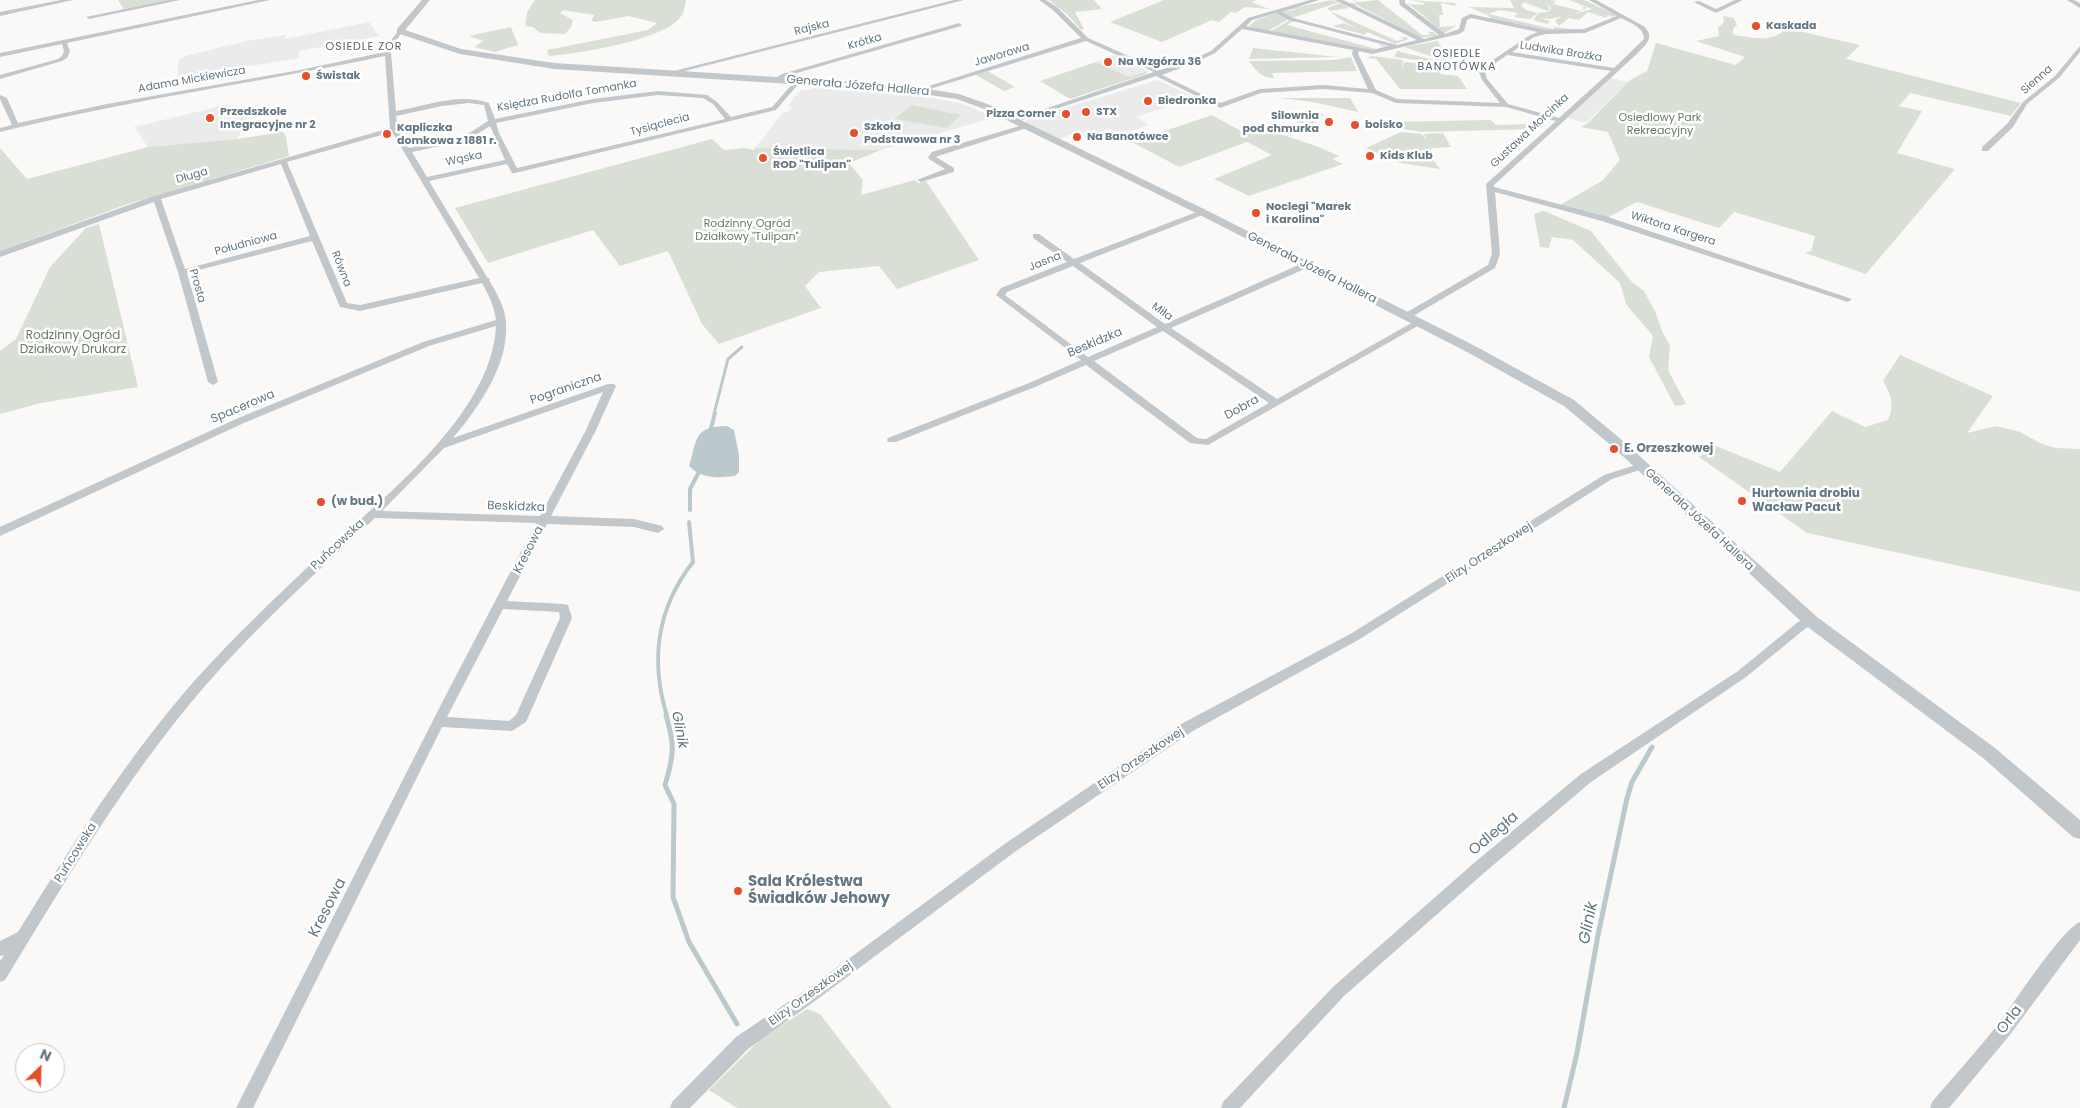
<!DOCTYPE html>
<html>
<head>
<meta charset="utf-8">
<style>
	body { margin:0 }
	#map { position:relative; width:2080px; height:1108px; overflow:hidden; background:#faf9f7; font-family:Poppins,sans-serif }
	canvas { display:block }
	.north { position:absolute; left:15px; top:1043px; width:50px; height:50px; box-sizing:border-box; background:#fff; border:1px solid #c1c9cd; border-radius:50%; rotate:24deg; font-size:14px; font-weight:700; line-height:20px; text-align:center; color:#647783 }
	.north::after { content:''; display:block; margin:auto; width:18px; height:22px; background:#e54f2c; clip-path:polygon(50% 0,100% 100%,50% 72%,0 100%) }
</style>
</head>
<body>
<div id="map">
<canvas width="2080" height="1108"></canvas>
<div class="north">N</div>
</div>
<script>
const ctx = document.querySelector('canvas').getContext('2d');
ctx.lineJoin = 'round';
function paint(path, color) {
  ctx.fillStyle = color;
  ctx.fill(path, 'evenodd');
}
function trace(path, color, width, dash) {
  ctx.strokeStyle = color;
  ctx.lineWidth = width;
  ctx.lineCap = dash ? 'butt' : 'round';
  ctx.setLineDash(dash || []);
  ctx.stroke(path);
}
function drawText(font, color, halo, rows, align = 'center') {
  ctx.font = font + ' Poppins,sans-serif';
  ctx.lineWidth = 5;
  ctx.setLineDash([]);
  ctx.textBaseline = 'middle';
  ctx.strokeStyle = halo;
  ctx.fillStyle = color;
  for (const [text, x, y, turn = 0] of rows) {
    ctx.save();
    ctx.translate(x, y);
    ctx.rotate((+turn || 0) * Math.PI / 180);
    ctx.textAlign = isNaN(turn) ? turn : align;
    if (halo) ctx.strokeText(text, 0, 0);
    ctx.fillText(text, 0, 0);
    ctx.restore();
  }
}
paint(new Path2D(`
	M369 22 379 36 299 51V58L177 78 179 59 189 55 247 41 286 35 285 39Z
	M1114 55 1148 71 1129 77 1096 62Z
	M1610 78 1628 82 1586 123 1567 118Z
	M1157 80 1195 97 1136 117 1149 125 1121 135 1110 129 1093 137 1079 130 1060 139 1026 124V120Z
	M813 88 926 97 960 103 995 117 881 150 755 148 783 112H788L792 106 788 105 801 90H811Z
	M220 105 254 107 237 139 148 147 134 127 209 109Z`), '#eaebea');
paint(new Path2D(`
	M118 0H168L124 9Z
	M535 0H686C685 5 684 11 682 15 668 40 576 54 549 56L547 50 648 30 657 23 629 16 596 22 591 21 594 15 563 10 560 13 573 20 571 27 565 34 540 33 533 27 525 26 527 12Z
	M1049 0H1094L1102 9 1075 12 1084 29 1081 30 1068 15Z
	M1164 0H1257L1251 2 1269 9 1245 7 1236 13 1231 12 1219 22 1212 20 1162 42 1110 22Z
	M1331 0 1340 2 1292 18 1282 12 1297 9H1289Z
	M1352 0 1359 2 1378 0 1422 35H1430L1428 32H1433L1437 35 1432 37 1439 35 1420 38 1357 5 1353 6 1347 3H1357Z
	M1409 0 1455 3 1456 6 1441 3 1443 15H1439L1440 27 1456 26 1443 34 1425 17 1421 18 1424 16 1410 5 1405 4 1423 5 1425 3Z
	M1510 0H1550L1556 1 1553 4 1581 11 1584 8 1580 5 1587 8 1574 14 1592 9 1569 0H1584L1616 15 1613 17 1608 15 1606 18 1588 12 1579 20 1569 18 1559 26 1555 20 1562 16 1551 19 1540 18 1550 21 1547 24 1533 20 1539 13 1548 12 1552 8 1545 3 1550 8 1548 11 1525 3 1529 2 1523 3 1521 6 1526 10 1538 13 1530 19 1514 17 1518 13 1500 10 1488 14 1553 29 1555 27 1578 30 1550 31 1492 19 1486 14 1491 10 1485 14 1469 7 1514 8Z
	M1341 3 1349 8 1330 11 1397 41 1404 39 1400 37H1407V40L1395 44 1367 32 1365 35 1332 26 1344 23 1357 29 1338 18 1327 8Z
	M1276 13 1289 19 1268 31 1249 26 1256 20Z
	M1723 16 1734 18 1737 25 1733 29V35C1752 37 1772 44 1786 28L1860 45 1846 59 2021 103 2011 116 1910 93 1899 106 1922 111 1897 153 1955 169 1866 274 1805 253 1811 251 1815 236 1734 212 1719 228 1637 202 1607 218 1560 205 1602 181 1620 160 1608 132 1581 127 1588 123 1630 80 1647 71 1656 43 1736 65 1745 57 1696 41 1719 36 1718 28 1724 22Z
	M1290 20 1298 22H1291L1287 25 1380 50 1384 47 1378 45 1380 44 1389 47 1372 52 1271 31Z
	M511 27 518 45 495 52 474 47 483 41 469 36Z
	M1438 41 1448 62 1404 47Z
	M1253 48 1337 57 1249 59Z
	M1397 51 1439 61 1438 63 1394 57Z
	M1372 56 1403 60 1402 70 1404 62 1441 66 1440 74 1458 76 1467 89H1400L1376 59 1367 58Z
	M1351 57 1357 71 1272 73 1274 78C1263 79 1255 70 1249 61L1334 60Z
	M1096 62 1129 77 1148 71 1146 74 1070 99 1040 81Z
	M988 71 1015 87 1004 91 976 75Z
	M1279 98H1350L1358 112 1313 102Z
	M911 105 961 115 947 128 895 119Z
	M1307 110 1324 114 1312 126 1295 122Z
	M1212 115 1241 131 1256 126C1284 136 1313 143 1339 156L1333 159 1343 164 1249 196 1214 179 1272 155 1247 142 1179 167 1132 142Z
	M1491 120 1496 125 1531 124 1533 129 1422 132 1386 126 1384 122Z
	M283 132 286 137 289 156 125 205 0 251V148L27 179 148 147 237 139Z
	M1401 132 1422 134 1427 140 1424 134 1443 133 1451 147 1432 148 1428 153 1440 169 1401 163 1366 148Z
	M712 139 724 150 745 148 754 150 755 148 881 150 849 163 863 180 861 195 915 180 918 183 926 181 979 260 897 289 879 266 819 272 805 286 821 308 719 344 702 324 668 251 620 266 593 230 488 263 455 208Z
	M1544 211 1591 231 1632 282 1644 291 1655 311 1662 331 1670 345 1668 370 1686 404 1675 406 1649 357 1653 336 1626 304 1620 283 1573 240 1552 237 1549 248 1540 247 1534 214Z
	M99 224 138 387 41 403 0 414V351L16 339 50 267 86 228Z
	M1900 355 1993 396 1967 433 1997 426 2020 432 2042 444 2056 448 2080 449V592L1807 533 1699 457 1716 446 1780 472 1832 411 1865 427 1888 420C1895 404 1891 395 1883 381Z
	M807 1009 820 1014 892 1108H737L709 1090 762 1038Z`), '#dadfd6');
paint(new Path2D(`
	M727 426 734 430 739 455V472L735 476C718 478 702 479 689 466 698 438 693 427 727 426Z`), '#bbc8cc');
trace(new Path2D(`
	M714 414 728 359 742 347`), '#bbc8cc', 3);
trace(new Path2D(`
	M710 432 715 413
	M690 510V489L700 470
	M667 716C650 661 657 608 693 562L689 522`), '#bbc8cc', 4);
trace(new Path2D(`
	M666 715C675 746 674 755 665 785L674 804 673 897 689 942 737 1024
	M1564 1108 1577 1053 1598 935 1627 798 1632 782 1652 747`), '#bbc8cc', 5);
paint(new Path2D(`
	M61 0H73L0 16V12Z
	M168 0H180L89 19 86 17Z
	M258 0H270L67 43 70 51 67 58 62 61 0 79V75L58 59 62 56 64 51 62 44 0 57V53Z
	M954 0H964L669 75 666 73Z
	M1039 0H1046L1057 7 1088 38 1160 70 1190 61 1211 51 1248 18 1310 0H1319L1282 12 1293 18 1397 45 1417 40 1335 0H1343L1424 39 1439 35 1400 5 1399 0H1405V3L1445 34 1459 29 1462 18 1470 14 1546 30 1584 29 1617 16 1589 0H1596L1645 27C1654 38 1647 43 1639 52L1494 185V187L1608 217 1852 299 1848 302 1845 301 1602 221 1495 192 1500 254 1495 268 1408 319H1402V315L1488 265 1492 254 1486 184 1556 121 1506 107 1396 103 1372 93 1323 89 1261 93 1220 108 1156 76 1016 122H1012V120L1154 72 1086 41 933 88 927 92H923V90L929 86 1081 38 1053 10ZM1276 13 1289 20 1389 46 1372 50 1246 26 1252 20ZM1471 18 1538 32 1530 35 1481 68 1479 72 1482 80 1500 103 1397 99 1376 90 1358 54 1359 51 1372 54 1459 34 1464 31 1467 20ZM1621 18C1630 23 1644 27 1644 39L1614 68 1512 52 1534 37 1546 34 1585 33ZM1242 29 1353 50 1352 54 1368 89 1323 85 1260 89 1220 103 1162 75 1194 63 1215 53ZM1507 55 1611 71 1559 118 1508 104 1487 79 1485 72 1487 69Z
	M1735 0H1743L1716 13 1694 2 1699 1 1716 9Z
	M2067 0H2074L2080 3V8Z
	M959 23 962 25 961 26 786 76 778 81 773 80 782 74Z
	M400 29 403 31 393 45 391 53 396 111C425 106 460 92 489 103L495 119 593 99 658 91 707 95 717 102 731 117 772 107 796 80 801 81 776 110 515 173H512L507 164 429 181 487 277 490 279 489 280C497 293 505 308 506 322 509 365 479 407 453 438L608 384H614L616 386 596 430 551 516 634 519 662 526 664 529 658 533 634 527 547 524 507 601 564 604 568 605 572 618 526 722 512 731 442 727 253 1108H236L448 691 536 523 375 518C317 572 257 626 205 686 127 776 67 879 5 980L0 982V961L4 955 0 956V941L18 932C72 845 128 756 196 679 234 637 275 598 316 559 378 502 492 416 496 326L429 346 244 423 0 536V527L236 419 423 342 496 320C494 306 489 295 482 283L360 311 340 307 312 241 187 273 218 382 213 385 208 382 178 272 154 202 0 257V251L154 196 390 128 385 56C257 83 127 100 0 132V128L12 125 0 99V95L7 98 18 123 107 104 300 70 385 52 387 45ZM658 95 703 98 713 104 725 119 517 168 499 133 496 123 593 103ZM469 103 484 105 488 121 463 137 409 148 398 129 396 116 442 106ZM490 126 505 160 427 177 412 152 474 139V136ZM392 132 479 278 360 305 347 303 287 162ZM281 164 310 236 185 269 161 199ZM603 392 586 430 540 516 382 511 444 448ZM503 609 559 612 560 618 516 715 509 721 447 717Z
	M2080 46V52L2059 78 2027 104 2013 127 1988 151H1982V147L2007 124 2023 102 2055 76Z
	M1023 125 1030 127 938 156 936 157 954 168V172L921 182 917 180 945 169 929 159 928 157 932 152Z
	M1202 210 1206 212 1205 214 1080 263 1165 324 1303 263H1309V267L1171 328 1277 399 1415 321H1421L1423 323 1208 445 1190 443 1086 365 1035 387 896 442H888L887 440 888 438 1029 383 1081 360 996 295 1001 288 1067 262 1033 238V234H1039L1074 259ZM1073 266 1157 327 1088 357 1005 295 1007 292ZM1163 331 1269 403 1206 439 1197 438 1094 361Z
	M1642 463 1647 466 1646 468 1612 479 1360 639 1193 731 1016 851 819 998 748 1049 690 1108H670L672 1102 736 1037 809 988 1006 843 1183 723 1352 633 1604 475Z
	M1811 617 1815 618 1817 621 1815 624 1806 628 1746 677 1591 782 1484 873 1344 996 1240 1108H1221L1223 1102 1334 986 1474 863 1581 774 1738 671 1798 622Z
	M2080 922V940L2009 1036 1949 1108H1930L1932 1102C1954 1076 1978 1050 1999 1023 2014 1003 2062 929 2080 922Z`), '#c2c7cb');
paint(new Path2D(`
	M422 0H430L405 30 461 49 554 63 902 85 959 94 990 105 1206 210 1475 346 1574 400 1623 441 1817 617 1995 748 2080 820V839L2073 837 1983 758 1805 625 1613 447 1564 406 1467 352 1198 214 984 109 957 99 902 91 554 69 460 54 397 33V29Z`), '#c2c7cb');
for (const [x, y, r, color] of [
	[1756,26,5,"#e54f2c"],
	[1108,62,5,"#e54f2c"],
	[306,76,5,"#e54f2c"],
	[1148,101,5,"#e54f2c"],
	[1086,112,5,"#e54f2c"],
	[1066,114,5,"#e54f2c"],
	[210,118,5,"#e54f2c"],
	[1329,122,5,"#e54f2c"],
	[1355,125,5,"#e54f2c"],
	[854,133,5,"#e54f2c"],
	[387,134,5,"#e54f2c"],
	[1077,137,5,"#e54f2c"],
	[1370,156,5,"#e54f2c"],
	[763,158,5,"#e54f2c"],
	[1256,213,5,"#e54f2c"],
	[1614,449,5,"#e54f2c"],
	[1742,501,5,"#e54f2c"],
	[321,502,5,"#e54f2c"],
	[738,891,5,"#e54f2c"]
]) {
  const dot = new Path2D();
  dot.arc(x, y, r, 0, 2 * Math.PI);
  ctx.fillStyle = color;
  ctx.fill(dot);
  trace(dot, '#fff', 2);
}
drawText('bold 11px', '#647783', '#fff', [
	["Kaskada",1766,26],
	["Na Wzgórzu 36",1118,62],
	["Świstak",316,76],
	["Biedronka",1158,101],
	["Przedszkole",220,112],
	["Integracyjne nr 2",220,125],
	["STX",1096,112],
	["Pizza Corner",1056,114,"right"],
	["Silownia",1319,116,"right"],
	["pod chmurka",1319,129,"right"],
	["boisko",1365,125],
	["Szkoła",864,127],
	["Podstawowa nr 3",864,140],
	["Kapliczka",397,128],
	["domkowa z 1881 r.",397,141],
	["Na Banotówce",1087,137],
	["Świetlica",773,152],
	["ROD \"Tulipan\"",773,165],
	["Kids Klub",1380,156],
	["Noclegi \"Marek",1266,207],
	["i Karolina\"",1266,220]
], 'left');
drawText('11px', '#647783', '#fff', [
	["Rajska",812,28,-14],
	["Krótka",865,42,-16],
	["Ludwika Brożka",1561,52,9],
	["Jaworowa",1002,55,-17],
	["Adama Mickiewicza",192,80,-10],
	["Sienna",2037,80,-41],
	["Księdza Rudolfa Tomanka",567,96,-10],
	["Tysiąclecia",660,125,-15],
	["Gustawa Morcinka",1530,131,-43],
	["Wąska",464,159,-12],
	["Długa",192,176,-16],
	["Wiktora Kargera",1673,229,18],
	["Południowa",246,244,-15],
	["Jasna",1045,262,-22],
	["Równa",341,269,69],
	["Prosta",197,286,74],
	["Miła",1162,312,35]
]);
ctx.letterSpacing = '1px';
drawText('11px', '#56646d', '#fff', [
	["OSIEDLE ZOR",364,47],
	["OSIEDLE",1457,54],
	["BANOTÓWKA",1457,67]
]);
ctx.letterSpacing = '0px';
drawText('11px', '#687a63', '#fff', [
	["Osiedlowy Park",1660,118],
	["Rekreacyjny",1660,131],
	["Rodzinny Ogród",747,224],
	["Działkowy \"Tulipan\"",747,237]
]);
drawText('12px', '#647783', '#fff', [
	["Generała Józefa Hallera",858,86,5],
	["Generała Józefa Hallera",1312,268,27],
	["Beskidzka",1095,343,-23],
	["Pograniczna",566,389,-19],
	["Spacerowa",243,407,-23],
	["Dobra",1242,408,-29],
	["Beskidzka",516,507,2],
	["Generała Józefa Hallera",1699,520,43],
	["Puńcowska",338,545,-43],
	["Kresowa",529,550,-63],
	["Elizy Orzeszkowej",1489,553,-33],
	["Elizy Orzeszkowej",1141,759,-34],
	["Puńcowska",76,853,-58],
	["Elizy Orzeszkowej",811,994,-36]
]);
drawText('12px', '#687a63', '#fff', [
	["Rodzinny Ogród",73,336],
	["Działkowy Drukarz",73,350]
]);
drawText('bold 12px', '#647783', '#fff', [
	["E. Orzeszkowej",1624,449],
	["Hurtownia drobiu",1752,494],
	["Wacław Pacut",1752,508],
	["(w bud.)",331,502]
], 'left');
drawText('italic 14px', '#5f767c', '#fff', [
	["Glinik",679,730,79]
]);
drawText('15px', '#647783', '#fff', [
	["Odległa",1494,834,-40],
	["Kresowa",328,908,-63],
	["Orla",2010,1020,-53]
]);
drawText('bold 15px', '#647783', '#fff', [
	["Sala Królestwa",748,882],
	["Świadków Jehowy",748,899]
], 'left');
drawText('italic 16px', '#5f767c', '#fff', [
	["Glinik",1589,923,-79]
]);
</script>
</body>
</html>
